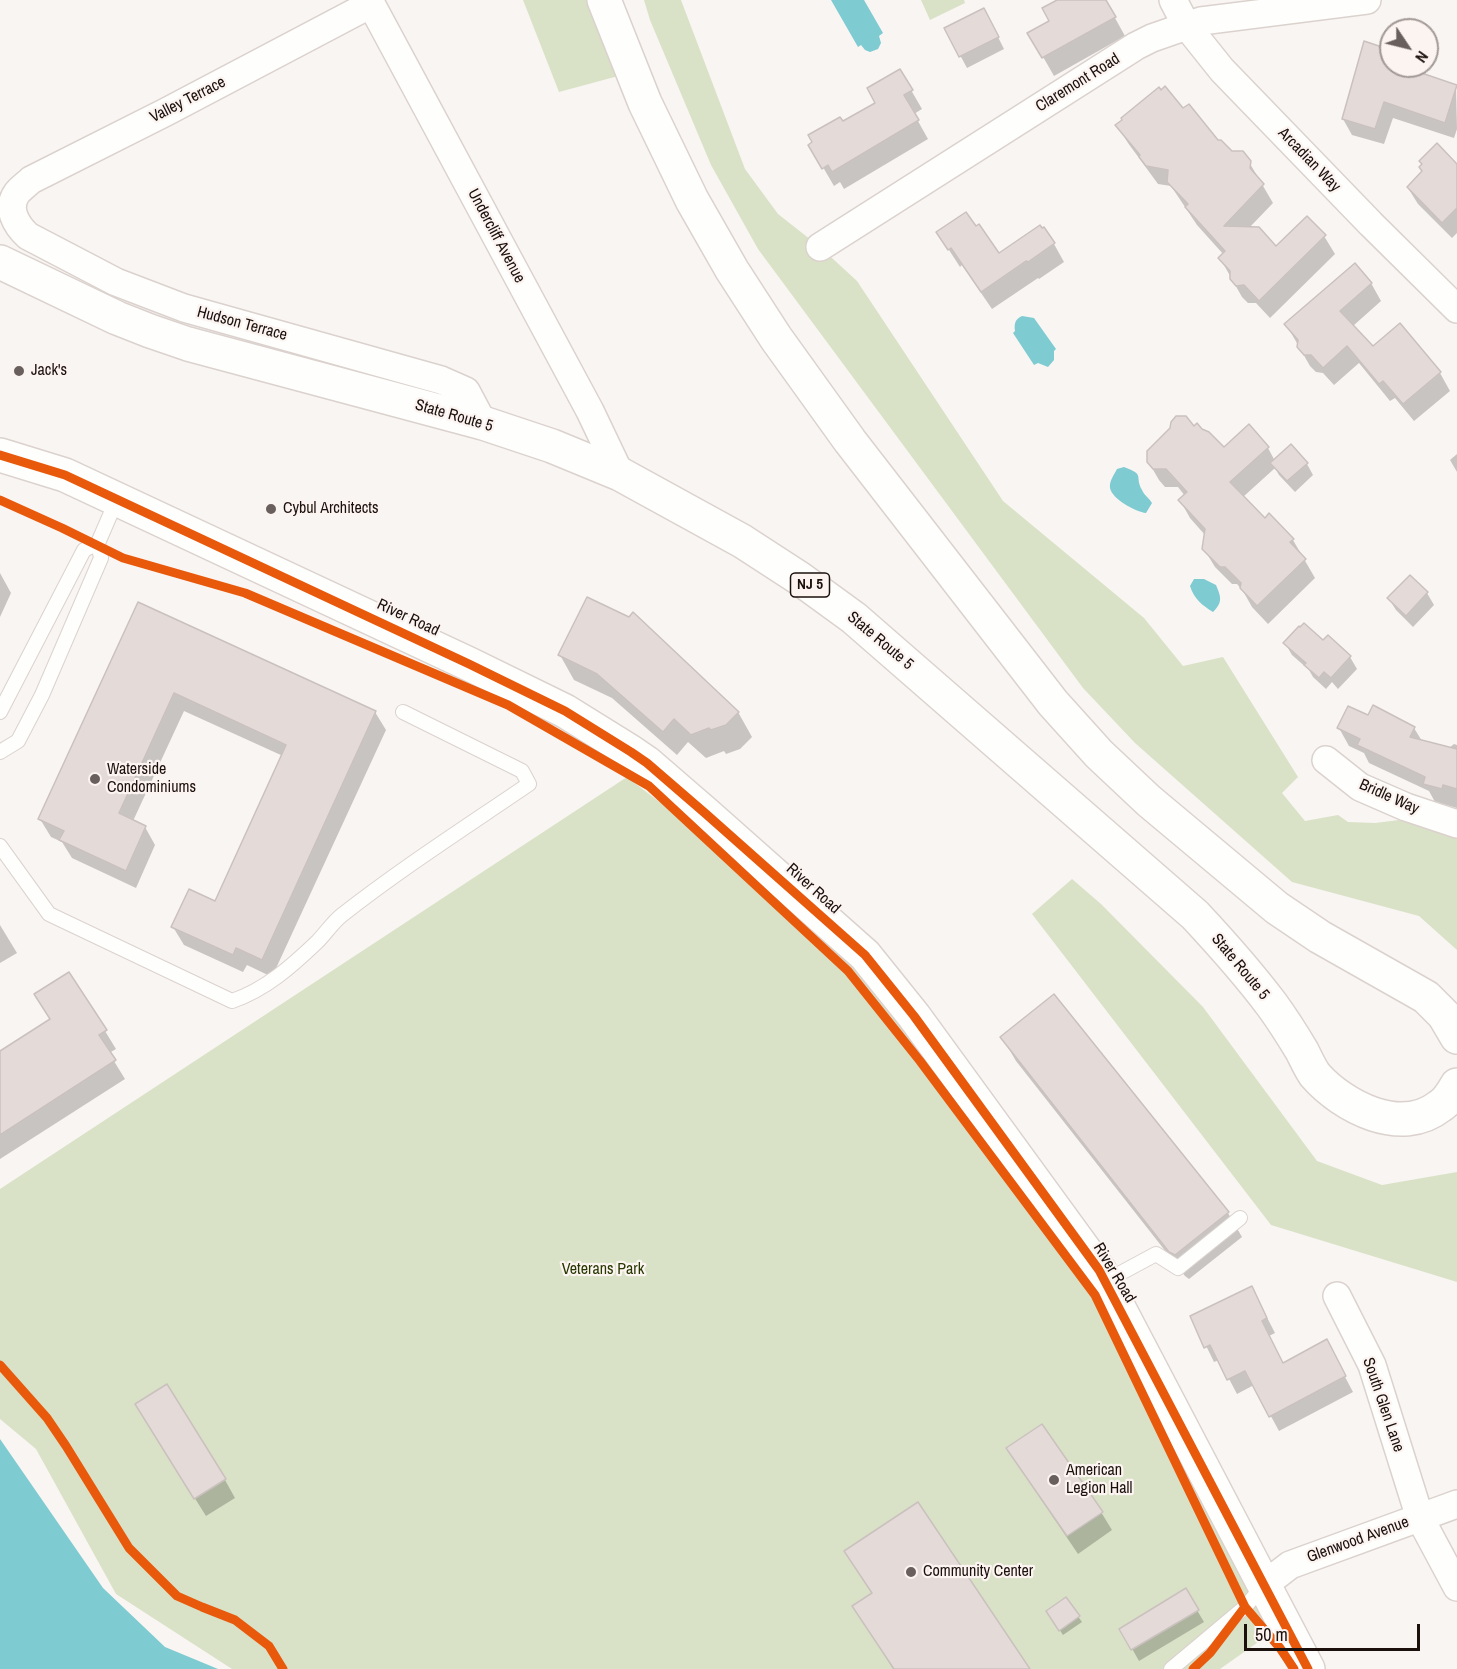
<!DOCTYPE html>
<html>
<head>
<meta charset="utf-8">
<style>
	body { margin:0 }
	#map { position:relative; width:1457px; height:1669px; overflow:hidden; background:#f9f5f3; font-family:"Archivo Narrow",sans-serif }
	canvas { display:block }
	.north { position:absolute; left:1379px; top:18px; width:60px; height:60px; box-sizing:border-box; background:#fbf4f1; border:2px solid #a29995; border-radius:50%; rotate:125deg; font-size:16px; font-weight:700; line-height:24px; text-align:center; color:#1c100c }
	.north::after { content:''; display:block; margin:auto; width:21px; height:27px; background:#69605d; clip-path:polygon(50% 0,100% 100%,50% 72%,0 100%) }
	.scale { position:absolute; left:1244px; top:1624px; width:176px; height:27px; box-sizing:border-box; border:3px solid #1c100c; border-top:0; padding-left:8px; font-size:18px; line-height:21px; white-space:nowrap; color:#1c100c; -webkit-text-stroke:4px #fbf4f1; paint-order:stroke }
</style>
</head>
<body>
<div id="map">
<canvas width="1457" height="1669"></canvas>
<div class="north">N</div>
<div class="scale">50 m</div>
</div>
<script>
const ctx = document.querySelector('canvas').getContext('2d');
ctx.lineJoin = 'round';
function paint(path, color) {
  ctx.fillStyle = color;
  ctx.fill(path, 'evenodd');
}
function trace(path, color, width, dash) {
  ctx.strokeStyle = color;
  ctx.lineWidth = width;
  ctx.lineCap = dash ? 'butt' : 'round';
  ctx.setLineDash(dash || []);
  ctx.stroke(path);
}
function drawText(font, color, halo, rows, align = 'center') {
  ctx.font = font + ' "Archivo Narrow",sans-serif';
  ctx.lineWidth = 4.5;
  ctx.setLineDash([]);
  ctx.textBaseline = 'middle';
  ctx.strokeStyle = halo;
  ctx.fillStyle = color;
  for (const [text, x, y, turn = 0] of rows) {
    ctx.save();
    ctx.translate(x, y);
    ctx.rotate((+turn || 0) * Math.PI / 180);
    ctx.textAlign = isNaN(turn) ? turn : align;
    if (halo) ctx.strokeText(text, 0, 0);
    ctx.fillText(text, 0, 0);
    ctx.restore();
  }
}
paint(new Path2D(`
	M523 0H604L633 72 559 92Z
	M644 0H681L745 169 778 214 820 247 857 281 1003 501 1144 618 1183 666 1223 657 1298 777 1282 793 1305 821 1338 815 1348 822 1375 823 1431 816 1457 824V950L1419 916 1292 882 1135 743 1083 688 758 249 711 165 650 20Z
	M921 0H964L965 3 930 20Z
	M627 777 877 970 1089 1283 1271 1633 1220 1669H232L116 1594 36 1449 0 1419V1189Z
	M1072 879 1101 904 1203 1007 1317 1161 1382 1185 1457 1172V1282L1271 1225 1032 914Z`), '#d9e2c6');
paint(new Path2D(`
	M831 0H864L883 33 879 36 881 43 878 49 870 52 865 50 861 45 858 47Z
	M1022 316 1034 318 1056 349 1054 351V360L1048 367 1038 363 1034 365 1013 333 1015 331C1014 324 1015 319 1022 316Z
	M1124 467C1146 475 1134 476 1142 490 1144 495 1149 498 1152 503L1146 513C1136 512 1112 499 1110 488 1109 481 1114 475 1117 469Z
	M1194 579H1204L1216 585C1221 597 1223 602 1213 612 1202 605 1194 599 1190 586Z
	M0 1439 103 1588 165 1647 218 1669H0Z`), '#7ecbd1');
paint(new Path2D(`
	M1060 0H1105L1125 36 1054 76 1030 34 1051 21Z
	M990 21 1004 49 967 68 946 29Z
	M1384 49 1391 61V66H1396L1456 86 1457 129 1454 138 1393 118 1384 144 1352 135 1343 119Z
	M900 71 922 109 914 114 928 139 844 189 840 182 834 186 810 145 842 123 877 103Z
	M1183 110 1231 153 1249 162 1273 203 1249 228 1276 248 1324 236 1335 254 1270 318 1256 303H1248L1242 297 1220 258 1224 255 1197 225 1171 186 1158 184 1128 143 1117 125Z
	M1457 168V233L1452 238 1418 204 1408 188Z
	M938 233 999 255 1054 244 1064 262 1039 279 1038 278 992 309 962 265 960 267Z
	M1371 283 1381 301 1353 326 1373 348 1440 373 1450 391 1414 421 1395 398 1390 401 1359 363 1334 385 1323 373 1316 372 1310 366 1286 324Z
	M1194 428 1223 449 1268 448 1275 461 1307 464 1313 475 1295 492 1279 475 1275 468 1243 497 1265 520 1293 540 1315 578 1268 624 1252 607 1243 591 1237 584H1232L1215 567 1204 549 1205 535 1190 518 1180 500 1185 496 1178 487H1165L1159 480 1148 461Z
	M1457 454V472L1450 460Z
	M0 573 11 593 0 617Z
	M1427 593 1434 605 1413 627 1396 610 1389 599Z
	M139 604 375 712 386 730 272 977 247 965 243 972 184 945 173 927 215 903 283 756 184 711 133 821 145 827 155 845 136 888 72 858 62 842 51 837 40 819Z
	M1285 643H1323L1350 657 1357 669 1338 689 1332 682 1326 689 1313 677 1309 670 1292 655Z
	M560 655 738 712 752 737 740 749 726 754 724 751 706 758 688 742 677 755 612 698 574 680Z
	M1369 717 1414 728 1422 741 1449 748 1454 744 1457 745V808L1435 802 1429 791 1369 763 1364 753 1349 746 1339 728Z
	M0 925 17 953 0 963Z
	M1054 996 1228 1213 1242 1237 1189 1279 1185 1276 1016 1061 1002 1037Z
	M105 1031 116 1049 109 1053 125 1079 0 1159V1053Z
	M1252 1288 1275 1333 1269 1336 1283 1364 1334 1356 1353 1392 1279 1431 1254 1385 1237 1394 1219 1360 1214 1362 1192 1317Z
	M147 1422 225 1480 235 1498 206 1516Z
	M1008 1449 1101 1512 1112 1530 1078 1554 1019 1467Z
	M846 1552 1028 1669H893L854 1607 872 1594Z
	M1185 1590 1204 1622 1139 1661 1121 1629Z
	M1066 1599 1082 1622 1063 1635 1051 1617Z`), '#0003');
const building = new Path2D(`
	M1057 0H1106L1116 17 1042 58 1027 33 1049 21 1042 8Z
	M984 8 999 37 959 57 944 28Z
	M1364 41 1385 48 1382 60 1391 63V66H1401L1457 85 1445 123 1384 102 1375 129 1342 119Z
	M900 69 913 90 904 95 919 120 832 172 828 165 822 169 808 145 812 142 808 135 840 117 843 121 875 103 867 88Z
	M1165 86 1183 108 1189 104 1218 140H1221L1232 151H1243L1251 161 1250 168 1264 184 1224 226 1259 227 1276 246 1307 216 1326 235 1259 301 1244 285 1236 286 1230 279V271L1218 258 1225 251 1185 207 1188 204 1167 182 1168 170 1146 166 1139 157 1140 155 1115 125 1122 120 1121 118 1159 87 1161 90Z
	M1437 143 1457 164V208L1442 223 1407 187 1422 171 1419 167 1422 164 1419 161Z
	M966 212 976 226 979 224 999 253 1040 225 1042 228 1044 227 1055 243 1028 262 1026 261 981 292 951 248 948 250 936 232Z
	M1355 263 1372 283 1340 311 1373 346 1400 323 1441 372 1403 404 1383 381 1379 384 1347 346 1323 368 1311 355H1304L1297 347 1298 340 1284 324Z
	M1176 416H1186L1194 426 1197 423 1202 429 1209 432 1224 447 1249 424 1269 447 1230 482 1265 518 1269 513 1294 539 1290 542 1306 559 1257 606 1240 588 1241 583 1225 567H1220L1202 549 1205 529 1178 500 1187 492 1166 469H1153L1147 462V451L1170 428 1171 422Z
	M1291 444 1308 463 1287 481 1270 463Z
	M1410 575 1428 592 1406 616 1387 598Z
	M587 597 629 617 633 612 739 712 726 725 711 730 709 728 691 735 674 719 663 732 597 674 558 655Z
	M138 602 376 711 262 960 236 948 233 955 171 927 189 889 215 901 286 745 174 693 119 813 146 826 126 871 59 840 64 831 38 819Z
	M1304 623 1323 640 1328 635 1351 656 1331 678 1324 672 1319 678 1304 665 1306 663 1283 643 1299 626 1300 627Z
	M1373 705 1415 727 1410 737 1457 749V789L1443 785 1442 789 1423 784 1425 777 1357 745 1360 739 1337 728 1348 706 1368 715Z
	M69 972 107 1030 99 1035 116 1060 0 1135V1051L50 1019 34 994Z
	M1054 994 1229 1212 1175 1255 1169 1252 1000 1037Z
	M1252 1286 1267 1318 1262 1321 1283 1363 1327 1339 1346 1376 1269 1417 1245 1371 1227 1380 1210 1345 1204 1348 1190 1316Z
	M167 1384 226 1479 194 1499 135 1404Z
	M1042 1424 1103 1512 1067 1536 1006 1448Z
	M918 1502 1030 1669H894L852 1606 872 1593 844 1551Z
	M1186 1588 1199 1610 1131 1650 1119 1629Z
	M1066 1597 1080 1616 1059 1631 1046 1611Z`);
paint(building, '#e4dbd9');
trace(building, '#cac1bf', 1.5);
const service = new Path2D(`
	M0 712 84 550 98 543
	M0 752 18 741 42 695 101 558 98 543 117 499
	M0 846 49 914 232 1001C265 990 292 966 317 942 326 933 332 923 342 915 402 868 466 827 529 784L522 771 403 712
	M1104 1282 1156 1254 1178 1268 1240 1218
	M1171 1669 1245 1607 1263 1586`);
const minor = new Path2D(`
	M369 0 590 411 620 474
	M1173 0 1186 25 1222 70 1371 224 1457 309
	M371 4 166 112 31 180C27 184 21 188 17 193 6 208 16 225 28 236L116 282 184 308 441 380 466 391 483 423
	M820 247 1136 46 1152 38 1201 21 1367 0
	M1326 760 1360 787 1406 807 1457 824
	M1337 1296 1372 1365 1420 1518 1457 1587
	M1264 1585 1290 1565 1457 1504`);
const primary = new Path2D(`
	M604 0 645 103 692 200 732 270 776 338 850 441 1053 703 1099 754 1149 801 1277 908 1320 937 1426 997 1444 1015 1457 1037
	M0 262 117 318 150 331 188 344 483 423 552 446 620 474 742 541 799 578 854 618 1195 915C1223 945 1248 973 1272 1005 1283 1020 1293 1036 1302 1051 1306 1059 1310 1068 1315 1075 1343 1107 1401 1137 1440 1106 1448 1101 1452 1093 1457 1085
	M0 455 65 475 469 664 565 711 631 752 647 763 706 814 865 955 914 1016 1099 1270 1308 1669`);
trace(service, '#dbd2ce', 16);
trace(minor, '#dbd2ce', 30);
trace(primary, '#dbd2ce', 36);
trace(service, '#fefefd', 14);
trace(minor, '#fefefd', 27);
trace(primary, '#fefefd', 33);
trace(new Path2D(`
	M0 455 65 475 469 664 565 711 631 752 647 763 706 814 865 955 914 1016 1099 1270 1308 1669
	M0 500 62 528 123 558 245 593 508 705 649 786 848 971 920 1061 1095 1295 1245 1607 1280 1648 1294 1669
	M0 1365 47 1418 66 1446 129 1548 177 1596 202 1607 235 1620 269 1646 283 1669
	M1193 1669 1210 1653 1245 1607`), '#e8590c', 9);
for (const [x, y, r, color] of [
	[19,371,6,"#69605d"],
	[271,509,6,"#69605d"],
	[95,779,6,"#69605d"],
	[1054,1480,6,"#69605d"],
	[911,1572,6,"#69605d"]
]) {
  const dot = new Path2D();
  dot.arc(x, y, r, 0, 2 * Math.PI);
  ctx.fillStyle = color;
  ctx.fill(dot);
  trace(dot, '#fbf4f1', 2);
}
for (const [x, y, w] of [
	[810,585,39]
]) {
  const box = new Path2D();
  box.roundRect(x - w / 2, y - 12, w, 24, 4.5);
  ctx.fillStyle = '#fbf4f1';
  ctx.fill(box);
  trace(box, '#1c100c', 1.5);
}
drawText('bold 15px', '#1c100c', null, [
	["NJ 5",810,585]
]);
drawText('16px', '#1c100c', '#fbf4f1', [
	["Claremont Road",1078,83,-32],
	["Valley Terrace",188,100,-27],
	["Arcadian Way",1309,160,46],
	["Undercliff Avenue",496,236,62],
	["Hudson Terrace",242,324,15],
	["State Route 5",454,416,16],
	["River Road",408,618,25],
	["State Route 5",880,641,40],
	["Bridle Way",1389,797,24],
	["River Road",813,889,42],
	["State Route 5",1240,967,50],
	["River Road",1114,1273,59],
	["South Glen Lane",1383,1405,71],
	["Glenwood Avenue",1358,1540,-20]
]);
drawText('16px', '#1c100c', '#fbf4f1', [
	["Jack's",31,371],
	["Cybul Architects",283,509],
	["Waterside",107,770],
	["Condominiums",107,788],
	["American",1066,1471],
	["Legion Hall",1066,1489],
	["Community Center",923,1572]
], 'left');
drawText('16px', '#283801', '#fbf4f1', [
	["Veterans Park",603,1270]
]);
</script>
</body>
</html>
